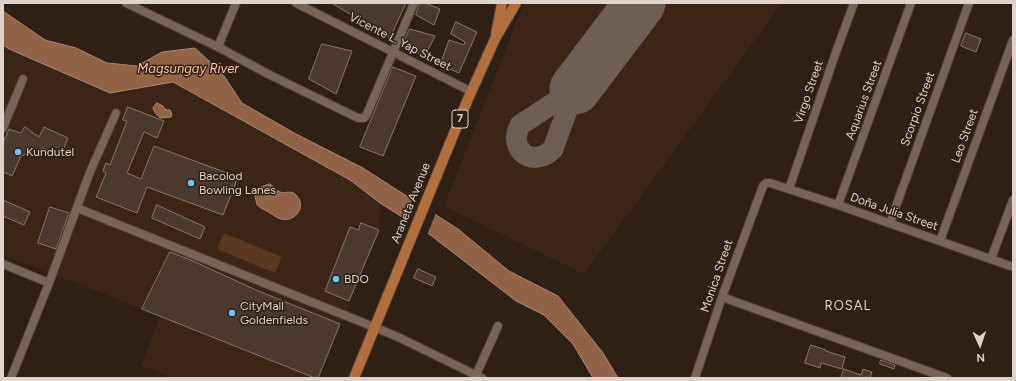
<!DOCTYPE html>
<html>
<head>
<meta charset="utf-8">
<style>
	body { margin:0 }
	#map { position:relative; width:1016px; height:381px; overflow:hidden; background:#2f2016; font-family:Figtree,sans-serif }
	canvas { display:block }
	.frame { position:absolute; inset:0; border:4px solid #ded3cd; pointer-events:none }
	.north { position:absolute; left:960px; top:325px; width:40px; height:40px; -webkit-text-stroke:3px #2f2016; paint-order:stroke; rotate:177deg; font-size:11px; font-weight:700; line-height:16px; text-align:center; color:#ded3cd }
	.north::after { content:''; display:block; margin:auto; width:14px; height:18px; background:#ded3cd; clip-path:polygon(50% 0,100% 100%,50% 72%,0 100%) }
</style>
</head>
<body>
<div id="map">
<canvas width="1016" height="381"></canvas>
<div class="frame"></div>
<div class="north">N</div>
</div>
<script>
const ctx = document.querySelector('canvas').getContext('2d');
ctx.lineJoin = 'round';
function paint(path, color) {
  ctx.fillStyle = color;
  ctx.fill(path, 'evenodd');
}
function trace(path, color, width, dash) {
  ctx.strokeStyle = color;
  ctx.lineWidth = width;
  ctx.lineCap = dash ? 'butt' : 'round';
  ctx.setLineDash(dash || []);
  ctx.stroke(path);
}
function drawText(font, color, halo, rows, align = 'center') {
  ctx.font = font + ' Figtree,sans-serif';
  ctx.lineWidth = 3;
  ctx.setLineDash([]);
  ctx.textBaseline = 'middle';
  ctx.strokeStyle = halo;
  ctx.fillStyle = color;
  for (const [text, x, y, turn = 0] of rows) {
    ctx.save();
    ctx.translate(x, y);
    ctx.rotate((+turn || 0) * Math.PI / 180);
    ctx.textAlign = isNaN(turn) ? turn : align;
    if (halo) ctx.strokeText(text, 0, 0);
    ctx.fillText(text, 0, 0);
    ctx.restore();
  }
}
paint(new Path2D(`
	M524 3H782L584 274 444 206Z
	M3 47 110 93 173 82 350 180 380 203 379 232 340 324 318 378H173L141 365 160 317 110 296 3 255Z`), '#3a2517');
paint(new Path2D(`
	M224 233 282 257 275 273 217 249Z`), '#5a3923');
const water = new Path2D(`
	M3 11 45 40 76 48 107 63 137 66 162 52 195 48 222 73 242 103 296 134 363 168 458 229 509 271 558 296 603 353 618 378H593L573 344 544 315 516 301 429 234 380 203 350 180 173 82 110 93 9 49 3 45Z
	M157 103 163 106 164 108 167 110H170L172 114 171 117 160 118C157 115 154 112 153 108Z
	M270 184C273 186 276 190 280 192 285 194 290 190 295 194 308 205 296 223 281 219 276 218 274 215 270 213 266 210 261 209 257 205L255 196 259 188Z`);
paint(water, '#926347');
trace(water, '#a9856f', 1);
paint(new Path2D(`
	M413 198 436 213 427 235 404 220Z`), '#2f2016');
trace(new Path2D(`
	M575 89 553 149C533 169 507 150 520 125Z`), '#6c5e55', 21);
trace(new Path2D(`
	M575 89 640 3`), '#6c5e55', 51);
const building = new Path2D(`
	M332 3H406L390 38Z
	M420 3H425L440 9 434 25 416 15Z
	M456 22 477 32 459 73 440 65 449 40 464 45 465 42 451 34Z
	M410 29 435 36 425 56 401 47Z
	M966 33 981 39 976 52 961 46Z
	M322 44 352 51 336 94 309 79Z
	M393 67 416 76 383 156 360 147Z
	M128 107 164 121 157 138 144 132 127 173 141 179 154 146 238 177 223 215 147 187 137 213 96 197 106 173 103 171 106 163 110 165 127 121 123 120Z
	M25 127 39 137 44 127 68 138 61 155 42 148 21 156 12 176 3 172V143L9 129 20 133Z
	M3 200 30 212 24 225 3 216Z
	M157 205 205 227 200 239 152 218Z
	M50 207 69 213 56 249 38 243Z
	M361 223 379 230 349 301 325 291 350 227 358 230Z
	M170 252 193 261 256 290 340 324 318 378H315L142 309Z
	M418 269 436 277 432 286 414 278Z
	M811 345 826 350V351L845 357 842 369 821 363 820 368 805 363Z
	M881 360 895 365 894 369 880 364Z
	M844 369 861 375 863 369 872 372 870 378H841Z`);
paint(building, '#4b3a30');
trace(building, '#88756a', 1);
const minor = new Path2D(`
	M126 3 218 47 268 74 358 118H364L366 116 414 3
	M296 3 472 92
	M218 47 236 3
	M3 128 23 79
	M789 189 836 52 854 3
	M838 205 911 3
	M77 208 374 327 398 337 482 378
	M890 223 969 3
	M940 241 1013 40
	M991 259 1013 200
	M3 264 49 283
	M722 297 947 378
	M476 375 498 326
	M11 378 49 283 90 172 116 113
	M695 378 722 297 763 186 766 183H770L838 205 1013 267`);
const major = new Path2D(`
	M496 34 502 3
	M354 378 468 99 495 39 516 3`);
trace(minor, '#473933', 10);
trace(major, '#473933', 12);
trace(minor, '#766459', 8);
trace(major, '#b26e3d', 10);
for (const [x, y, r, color] of [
	[18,152,4,"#69c4f1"],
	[191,183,4,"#69c4f1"],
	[336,279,4,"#69c4f1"],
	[232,313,4,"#69c4f1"]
]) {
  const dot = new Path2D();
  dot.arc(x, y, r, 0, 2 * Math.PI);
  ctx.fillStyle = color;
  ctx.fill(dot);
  trace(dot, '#2f2016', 1.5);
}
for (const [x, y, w] of [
	[460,119,16]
]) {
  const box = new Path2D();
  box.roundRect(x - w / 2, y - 9, w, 18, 3);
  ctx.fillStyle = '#2f2016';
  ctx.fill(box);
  trace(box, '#ded3cd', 1);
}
drawText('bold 11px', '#ded3cd', null, [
	["7",460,119]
]);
drawText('12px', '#ded3cd', '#2f2016', [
	["Vicente L. Yap Street",400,42,27],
	["Virgo Street",809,92,-71],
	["Aquarius Street",864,100,-70],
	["Scorpio Street",918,109,-70],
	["Leo Street",965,136,-70],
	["Araneta Avenue",411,203,-68],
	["Doña Julia Street",894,212,19],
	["Monica Street",717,276,-71]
]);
drawText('12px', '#ded3cd', '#2f2016', [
	["Kundutel",26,152],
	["Bacolod",199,176],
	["Bowling Lanes",199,190],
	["BDO",344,279],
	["CityMall",240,306],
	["Goldenfields",240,320]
], 'left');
drawText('italic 13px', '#fdc3a0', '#2f2016', [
	["Magsungay River",188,69]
]);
ctx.letterSpacing = '1px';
drawText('13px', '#ded3cd', '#2f2016', [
	["ROSAL",848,306]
]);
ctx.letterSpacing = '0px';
</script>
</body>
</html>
